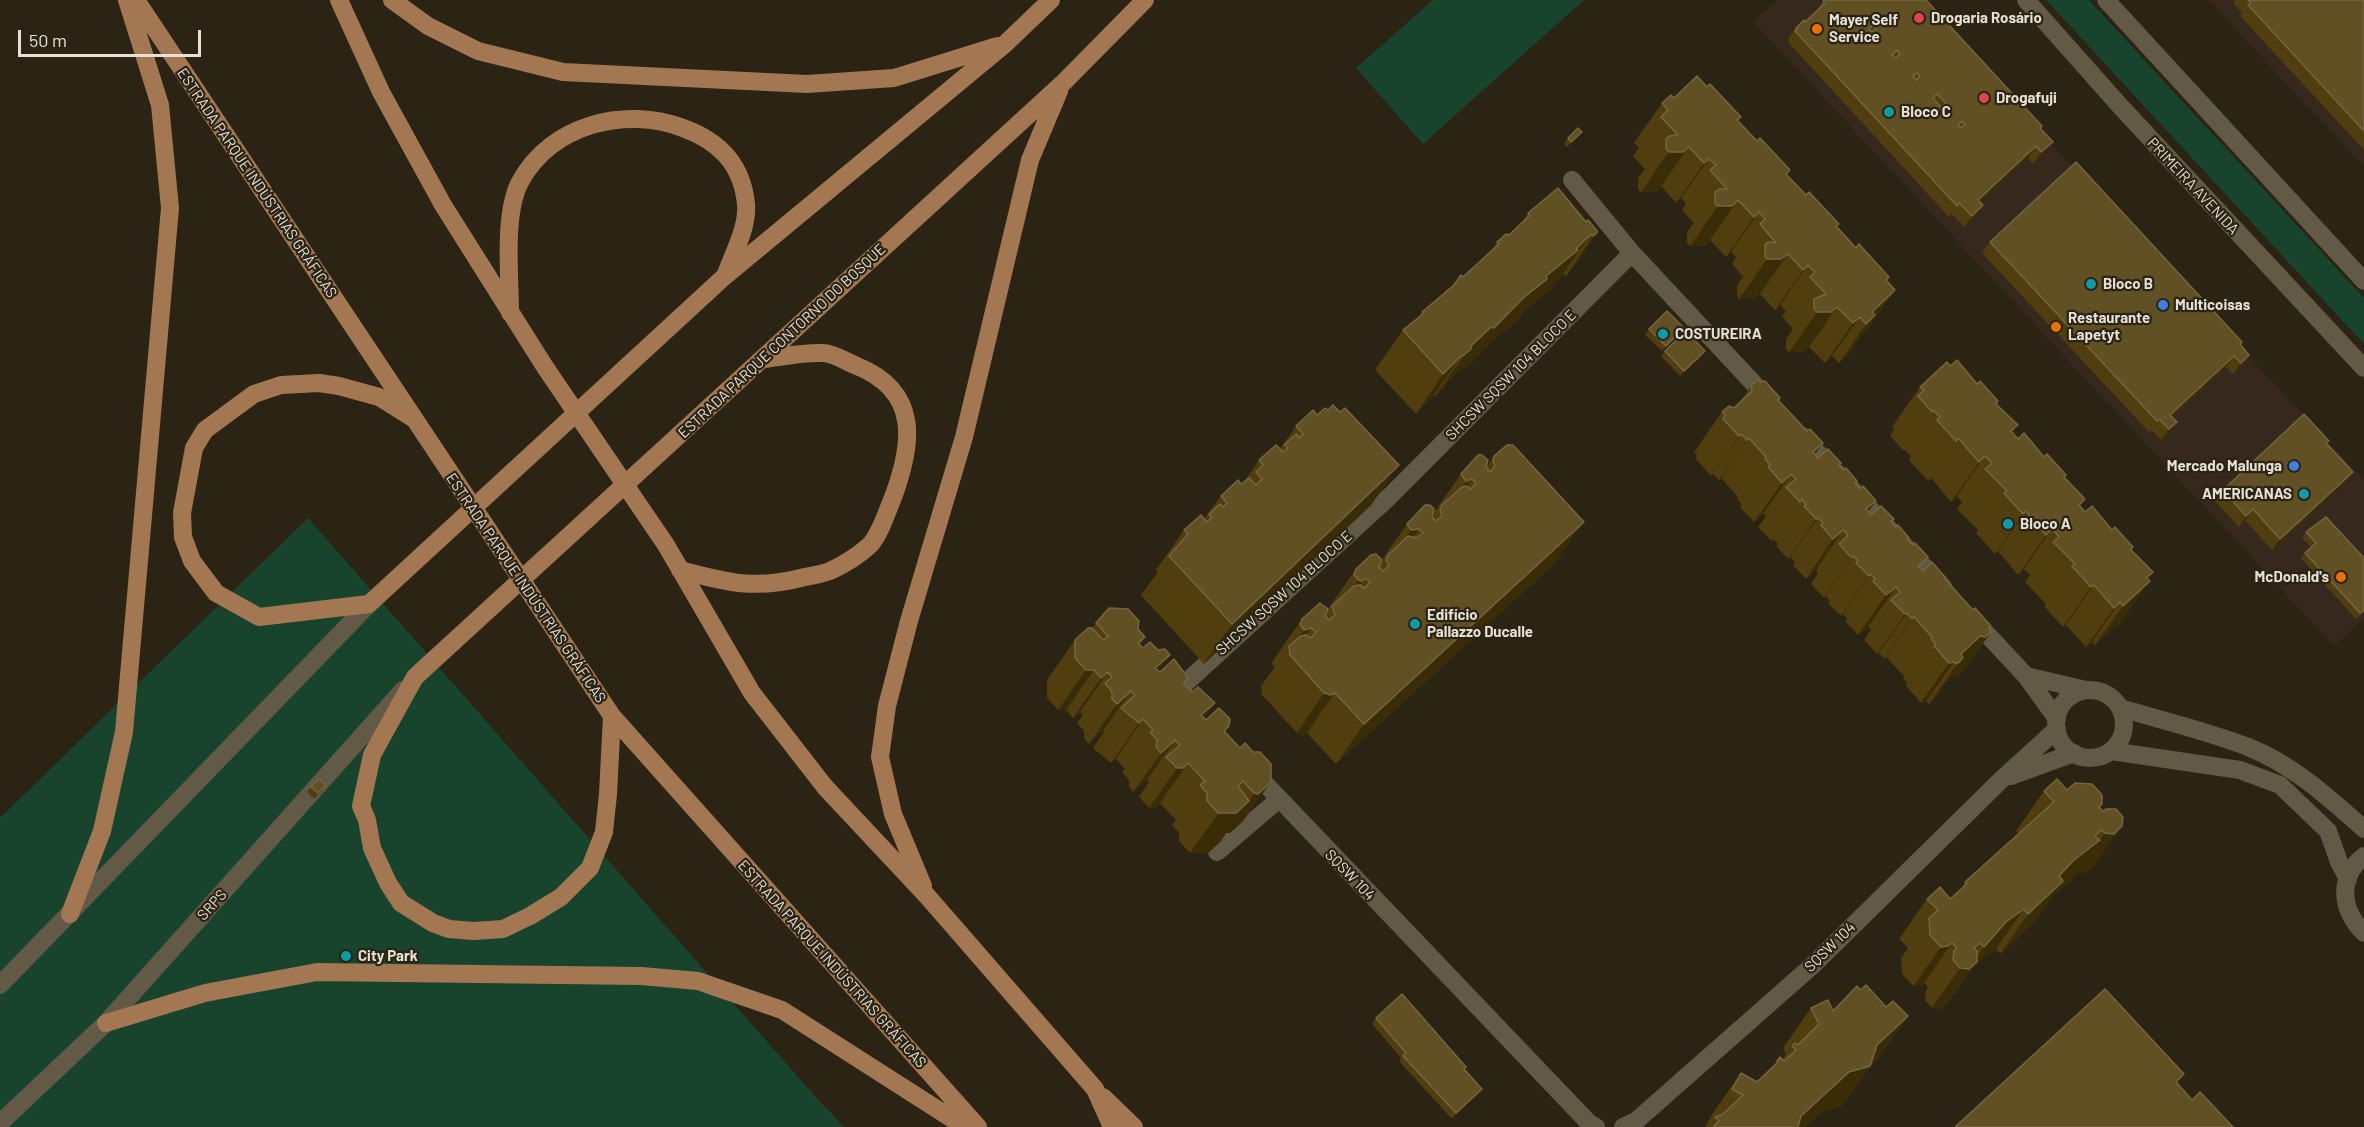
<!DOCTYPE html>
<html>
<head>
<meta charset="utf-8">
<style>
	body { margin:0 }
	#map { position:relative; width:2364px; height:1127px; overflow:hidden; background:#2b2313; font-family:Barlow,sans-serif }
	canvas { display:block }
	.scale { position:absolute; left:18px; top:30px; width:183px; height:27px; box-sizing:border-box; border:3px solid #e6e0d6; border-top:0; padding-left:8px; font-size:18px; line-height:21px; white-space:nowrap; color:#e6e0d6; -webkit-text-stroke:4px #2b2313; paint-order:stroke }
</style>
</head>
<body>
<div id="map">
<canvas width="2364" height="1127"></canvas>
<div class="scale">50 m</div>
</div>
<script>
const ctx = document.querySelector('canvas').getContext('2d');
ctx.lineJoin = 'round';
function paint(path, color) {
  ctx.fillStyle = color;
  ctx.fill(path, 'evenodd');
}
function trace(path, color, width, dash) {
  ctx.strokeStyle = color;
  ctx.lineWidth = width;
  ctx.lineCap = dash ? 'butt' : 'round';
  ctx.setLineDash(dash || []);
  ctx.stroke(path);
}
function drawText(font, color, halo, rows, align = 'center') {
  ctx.font = font + ' Barlow,sans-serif';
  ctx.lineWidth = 4.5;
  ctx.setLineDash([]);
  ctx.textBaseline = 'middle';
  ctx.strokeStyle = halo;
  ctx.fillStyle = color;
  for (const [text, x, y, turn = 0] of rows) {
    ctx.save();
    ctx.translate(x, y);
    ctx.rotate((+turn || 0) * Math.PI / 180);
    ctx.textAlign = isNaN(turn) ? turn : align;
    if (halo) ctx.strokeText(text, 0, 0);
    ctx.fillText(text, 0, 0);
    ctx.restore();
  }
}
paint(new Path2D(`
	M1777 0H1917L2364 480V618L2334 646 1753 22Z
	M2208 0H2364V167Z`), '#37281d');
paint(new Path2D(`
	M1433 0H1584L1423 144 1356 68Z
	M2046 0H2089L2364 298V344Z
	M308 518 813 1094 844 1127H0V818Z`), '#18442d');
trace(new Path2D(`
	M1572 180 1632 253 1769 400
	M1802 436 1943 587
	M1972 618 2026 676 2057 719
	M2026 676 2086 690
	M1179 689 1389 497 1632 253
	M2056 724a34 34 0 1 1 68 0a34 34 0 1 1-68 0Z
	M2121 708C2163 721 2207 731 2248 747 2292 764 2329 798 2364 829
	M2111 751 2240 770 2280 785 2328 831 2339 862 2348 879
	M1252 770 1589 1123 1596 1127
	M2011 776 2074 753
	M1217 852 1278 800
	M2364 856C2337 878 2341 910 2364 933
	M1623 1127 1636 1121 1813 965 2001 780 2057 729`), '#625946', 18);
trace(new Path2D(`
	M2026 0 2121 107 2364 368
	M2106 0 2364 281
	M0 985 369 604
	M0 1123 106 1023 403 690`), '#625946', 18);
trace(new Path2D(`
	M136 0 612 716 978 1127
	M339 0 381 92 443 205 545 367 666 545 752 693 825 787 928 897 1095 1089 1112 1127
	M392 0 428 26 478 51 563 72 807 84 894 78 997 46
	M510 313C510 277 503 214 520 182 551 124 626 106 683 128 719 141 742 164 746 204 748 227 734 252 726 274
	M414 419 379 397 339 386 319 383 281 385 254 394 205 430 194 448 182 513 183 537 192 561 216 593 259 617 369 604 725 276 1005 44 1051 0
	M680 570C728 583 756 590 805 577 814 575 824 574 832 570 845 564 859 555 870 545 880 534 886 514 892 500 913 445 921 392 857 366 847 362 833 353 823 353 803 352 782 357 763 359
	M612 716 608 794 604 832 590 868 561 897 530 916 503 929 474 931 449 929 433 923 401 903 388 883 372 848 367 820 361 806 372 755 415 677 1062 84 1145 0
	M923 886 893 814 880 757 887 706 909 621 964 437 1030 160 1059 91
	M70 914 102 831 124 732 170 208 160 105 127 0
	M106 1023 205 993 317 972 641 976 698 981 782 1010 965 1127
	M1103 1097 1134 1127`), '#a47753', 18);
paint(new Path2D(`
	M1824 0H1926L2040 128 2045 153 2033 164 2028 158 1980 202 1983 205 1976 217 1964 227 1954 216 1951 214 1949 217 1788 42 1789 40 1788 39 1796 28 1805 22 1816 12Z
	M2235 0H2364V150L2240 16 2242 13 2233 3Z
	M1707 87 1741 117 1738 121 1757 141 1790 170 1787 175 1806 195 1839 224 1836 227 1856 248 1889 277 1887 281 1895 290 1867 330 1862 335 1848 355 1839 363 1832 356 1825 363 1809 347 1803 352H1789L1786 349V339L1793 329 1782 317 1786 311 1780 305 1775 310 1760 294 1753 299H1739L1737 296V285L1743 277 1732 264 1736 257 1731 252 1726 257 1710 240 1704 246H1690L1687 243V232L1694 223 1682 210 1686 203 1681 198 1676 203 1661 186 1655 192H1641L1638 189V178L1645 169 1633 156 1639 148 1634 143 1662 103Z
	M1582 132 1578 137 1567 147 1564 144 1568 138Z
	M1528 213 1586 222 1597 233 1569 273 1566 276 1563 274 1556 282 1550 290 1524 311 1519 319 1494 339 1466 368 1463 367 1449 380 1443 389 1435 396 1434 395 1416 414 1375 370 1403 330 1418 317 1422 312 1491 251 1497 242 1509 235 1522 222Z
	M1990 242 2240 345 2249 355 2242 366 2233 374 2226 367 2172 417 2169 433 2161 440 2152 430 2149 432 1982 253Z
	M1684 328 1680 333 1662 351 1645 335 1649 329Z
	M1665 351 1701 357 1680 376 1661 356Z
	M1950 366 1977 384 1996 404 2012 433 2018 439 2044 457 2085 499 2080 506 2085 512 2112 530 2133 547 2131 550 2153 572 2122 621 2095 645 2092 642 2086 647 2066 625 2063 627 2044 606 2046 604 2025 582 2030 575 2024 569 2018 575 1998 551 1995 554 1976 533 1978 530 1957 509 1962 502 1957 496 1951 502 1931 478 1928 481 1909 460 1911 457 1905 450 1904 451 1890 436 1894 429 1892 427 1920 387Z
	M1751 386 1779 400 1818 458 1839 465 1860 489 1876 501 1868 511 1871 515 1894 519 1892 522 1909 538 1908 540 1920 568 1923 571 1944 579 1991 632 1963 671 1957 677 1952 676 1947 680 1935 698 1929 704 1926 701 1921 703 1906 686 1907 683 1903 678 1904 676 1886 657 1884 659 1879 653 1877 654 1864 640 1871 630 1868 627 1858 635 1845 621 1847 619 1843 614 1841 616 1828 603 1830 601 1826 596 1824 598 1811 584 1818 573 1816 570 1806 579 1793 565 1795 562 1790 557 1788 559 1776 546 1778 544 1774 539 1772 541 1758 527 1766 516 1763 514 1754 522 1740 507 1742 505 1737 499 1738 497 1721 478 1719 480 1713 474 1711 476 1696 459 1697 454 1694 452 1722 412 1734 408 1739 403Z
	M1328 410 1340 412 1399 465 1371 505 1204 664 1141 595 1158 572 1156 570 1184 530 1204 519 1221 496 1243 483 1259 460 1280 449 1296 426Z
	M2327 444 2345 483 2272 550 2245 520 2239 527 2215 501 2223 490Z
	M1494 456 1556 562 1336 764 1307 733 1303 735 1297 733 1262 695 1261 686 1275 667 1272 664 1274 659 1302 619 1328 609 1356 569 1381 561 1407 524 1433 514 1461 474 1486 467Z
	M2326 517 2364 612 2356 619 2301 558 2305 553 2311 547 2302 538 2306 532Z
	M1096 623 1138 629 1145 637 1140 645 1143 648 1158 650 1170 655 1158 671 1184 684 1206 720 1229 726 1225 732 1240 748 1253 752 1271 764 1243 821 1230 833H1226L1221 841 1208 853H1190L1179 841V833L1172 825 1176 820 1160 803 1155 808H1149L1139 797 1149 782 1147 780 1133 792 1129 787V780L1122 772 1125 769 1116 759 1111 763 1093 748 1104 732 1103 731 1089 744 1084 739V731L1077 723 1083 715 1080 712 1073 718 1066 710H1058L1047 698V680L1075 640 1092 629Z
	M326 785 322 791 314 799 307 792 311 787Z
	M2067 790 2100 807 2103 811 2116 809 2094 866 2086 873H2077L2072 880 2055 893 2035 921 2000 954 1996 949 1978 962 1972 969 1949 1001 1941 1009 1932 1008 1925 1000 1926 991 1928 987 1924 983 1921 986H1913L1902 974 1901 958 1908 948 1899 939 1927 899H1950L1960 890 1965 882 2019 834 2016 831 2044 791Z
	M1860 990 1886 1007 1908 1016 1880 1056 1871 1065 1842 1106 1822 1112 1805 1127H1705L1713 1113 1741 1073 1757 1082 1770 1069 1777 1061 1782 1060 1786 1054 1783 1048 1811 1008 1833 1011Z
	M1376 1018 1464 1069 1482 1089 1478 1094 1452 1119 1399 1061 1401 1058 1372 1024Z`), '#513e0f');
paint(new Path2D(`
	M1582 132 1578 137 1567 147 1571 142Z
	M2053 142 2045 153 2033 164 2041 152Z
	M2036 146 2028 158 1970 211 1978 200Z
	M1689 147 1661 186 1655 192H1641L1669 152Z
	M1709 159 1681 198 1676 203 1704 163Z
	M1738 200 1710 240 1704 246H1690L1718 206Z
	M1983 205 1976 217 1964 227 1972 216Z
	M1759 212 1731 252 1726 257 1754 217Z
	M1597 233 1569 273 1566 276 1593 236Z
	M1591 234 1563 274 1556 282 1550 290 1524 311 1519 319 1494 339 1466 368 1463 367 1449 380 1443 389 1435 396 1471 346Z
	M1788 254 1760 294 1753 299H1739L1767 259Z
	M1808 265 1780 305 1775 310 1803 270Z
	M1895 290 1867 330 1862 335 1848 355 1839 363 1866 324 1872 312Z
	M1837 307 1809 347 1803 352H1789L1817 312Z
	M1860 317 1832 356 1825 363 1853 323Z
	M1684 328 1680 333 1662 351 1666 346Z
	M1705 351 1701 357 1680 376 1684 371Z
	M1462 355 1434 395 1416 414 1443 374Z
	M2249 355 2242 366 2233 374 2241 363Z
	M2234 356 2226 367 2164 424 2170 415Z
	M2177 422 2169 433 2161 440 2169 429Z
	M1741 434 1713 474 1711 476 1739 436Z
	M1749 438 1721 478 1719 480 1747 440Z
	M1823 443 1795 483 1813 452Z
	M1985 456 1957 496 1951 502 1979 462Z
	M1399 465 1371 505 1204 664 1232 624Z
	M2353 472 2345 483 2272 550 2280 539Z
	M1791 474 1763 514 1754 522 1782 483Z
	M1472 479 1444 519 1438 521 1466 481Z
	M1876 501 1848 540 1866 509Z
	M2253 509 2245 520 2239 527 2246 516Z
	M2026 511 1998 551 1995 554 2023 514Z
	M1818 518 1790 557 1788 559 1816 519Z
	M1584 522 1556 562 1336 764 1364 724Z
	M1419 529 1391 568 1387 563 1411 530Z
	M2052 529 2024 569 2018 575 2046 535Z
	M1843 530 1816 570 1806 579 1833 539Z
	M1854 556 1826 596 1824 598 1852 558Z
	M2153 572 2139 591 2150 581 2122 621 2095 645 2123 606 2146 578Z
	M1871 574 1843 614 1841 616 1869 576Z
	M1365 578 1338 618 1334 614 1358 580Z
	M2094 585 2066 625 2063 627 2091 587Z
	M1896 587 1868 627 1858 635 1886 595Z
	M2120 602 2092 642 2086 647 2114 608Z
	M1907 613 1879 653 1877 654 1905 614Z
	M1914 617 1886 657 1884 659 1912 619Z
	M1311 628 1291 657 1289 651 1304 630Z
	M1991 632 1963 671 1957 677 1952 676 1947 680 1935 698 1929 704 1957 664 1961 654 1980 636Z
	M1170 655 1142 694 1155 668Z
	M1954 662 1926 701 1921 703 1949 663Z
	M1086 670H1094L1066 710H1058Z
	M1108 672 1080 712 1073 718 1101 678Z
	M1131 691 1103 731 1089 744 1117 704Z
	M1324 693H1335L1307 733 1303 735 1297 733Z
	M1215 703 1187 743 1201 715Z
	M1143 719 1116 759 1111 763 1139 723Z
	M1175 740 1147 780 1133 792 1161 753Z
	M1188 763 1160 803 1155 808H1149L1177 768Z
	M1243 781 1220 813 1249 802 1254 793 1271 782 1243 821 1230 833H1226L1221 841 1208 853H1190L1238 786Z
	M2122 826 2094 866 2086 873H2077L2105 833Z
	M2101 830 2088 849 2100 840 2072 880 2055 893 2035 921 2000 954 2028 914 2059 876Z
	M2024 909 1996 949 1978 962 1972 969 1949 1001 1941 1009 1932 1008 1974 948 1980 943 1962 968 1969 969 1984 947 2006 922Z
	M1952 943 1924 983 1921 986H1913L1941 947Z
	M1908 1016 1880 1056 1869 1066H1870L1842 1106 1822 1112 1805 1127H1794L1801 1116Z
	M1482 1089 1478 1094 1452 1119 1456 1113Z`), '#3b2c08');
const building = new Path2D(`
	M1824 0H1926L2042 126 2040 128 2053 142 2041 152 2036 146 1978 200 1983 205 1972 216 1959 203 1957 206 1795 31 1797 29 1796 28 1804 20 1805 22 1825 3 1823 1ZM1873 25 1876 28 1872 32 1869 29ZM1897 50 1900 54 1896 58 1892 55ZM1917 73 1920 76 1916 80 1913 76ZM1937 94 1946 103 1941 107 1933 98ZM1962 121 1965 124 1961 128 1958 125Z
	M2248 0H2364V131L2248 5 2251 2Z
	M1697 76 1707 87 1710 84 1741 117 1737 120 1757 141 1760 138 1790 170 1786 174 1806 195 1809 192 1839 224 1836 226 1856 248 1859 244 1889 277 1886 280 1895 290 1872 312 1875 315 1866 324 1860 317 1853 323 1837 307 1831 312H1817L1814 309V299L1826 294 1810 277 1815 272 1808 265 1803 270 1788 254 1781 259H1767L1765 256V245L1768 242 1776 243 1760 224 1765 219 1759 212 1754 217 1738 200 1732 206H1718L1715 203V192L1719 189H1727L1710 170 1716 165 1709 159 1704 163 1689 147 1683 152H1669L1666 149V139L1669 136 1678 135 1661 117 1668 110 1662 103 1671 95 1674 98Z
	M1578 128 1582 132 1571 142 1568 138Z
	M2076 162 2242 342 2240 344 2249 355 2241 363 2234 356 2170 415 2177 422 2169 429 2159 419 2157 421 1990 242Z
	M1558 188 1586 222 1588 220 1597 231V233L1593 236 1591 234 1576 249 1578 250 1546 276 1547 279 1522 299 1494 328 1491 327 1471 346V349L1463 356 1462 355 1443 374 1403 330 1423 314 1422 312 1453 286 1461 275 1463 277 1499 244 1497 242 1506 234 1509 235 1529 216 1528 213Z
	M1667 311 1684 328 1666 346 1649 329Z
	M1686 331 1705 351 1684 371 1665 351Z
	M1957 360 1977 384 1980 381 1998 401 1996 404 2018 425 2011 431 2018 439 2024 433 2044 457 2047 454 2066 475 2064 477 2085 499 2079 505 2085 512 2092 506 2112 530 2115 527 2133 547 2131 550 2153 572 2146 578 2150 581 2123 606 2120 602 2114 608 2094 585 2091 587 2072 566 2075 564 2053 542 2059 537 2052 529 2046 535 2026 511 2023 514 2004 493 2007 491 1985 469 1992 463 1985 456 1979 462 1958 438 1956 441 1937 420 1940 417 1933 410 1932 412 1918 396 1924 390 1920 387 1947 362 1950 366Z
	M1758 379 1760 382 1765 381 1780 398 1778 400 1807 431 1810 429 1823 443 1813 452 1818 458 1828 449 1841 463 1839 465 1844 470 1846 468 1857 481 1855 483 1860 489 1863 486 1876 501 1866 509 1871 515 1881 506 1894 519 1891 521 1896 527 1898 525 1909 538 1907 539 1913 545 1915 543 1928 557 1918 566 1923 571 1932 562 1945 577 1944 578 1973 610 1975 608 1990 625 1989 629 1991 632 1985 637 1980 636 1961 654 1963 658 1957 664 1954 662 1949 663 1934 646 1936 644 1931 639 1932 637 1914 617 1912 619 1907 613 1905 614 1891 600 1900 592 1896 587 1886 595 1873 581 1875 579 1871 574 1869 576 1856 563 1858 561 1854 556 1852 558 1839 544 1848 535 1843 530 1833 539 1821 525 1823 523 1818 518 1816 519 1804 506 1806 505 1802 499 1800 502 1786 487 1796 479 1791 474 1782 483 1768 467 1770 465 1765 459 1766 457 1749 438 1747 440 1741 434 1739 436 1723 419 1725 414 1722 412 1729 406 1734 408 1752 391 1751 386Z
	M1333 405 1340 412 1345 408 1399 465 1232 624 1169 556 1188 534 1184 530 1201 515 1207 522 1212 517 1209 514 1220 504 1223 507 1227 503 1221 496 1238 480 1241 484 1249 478 1256 485 1262 479 1256 472 1263 465 1259 460 1276 445 1283 452 1288 448 1284 445 1296 434 1299 438 1303 434 1296 426 1313 410 1317 415 1325 408 1328 410Z
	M2304 414 2329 441 2326 443 2353 472 2280 539 2253 509 2246 516 2223 490Z
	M1507 445H1513L1584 522 1364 724 1335 693 1331 695 1324 693 1290 655 1289 646 1301 636 1306 635 1311 638 1316 632 1311 628 1304 630 1300 624 1302 619 1320 603 1328 609 1325 616 1329 620 1335 615 1332 606 1354 586 1360 585 1365 588 1370 582 1365 578 1362 581 1358 580 1354 574 1356 569 1371 555 1376 554 1381 559V564L1378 566 1383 571 1389 566 1386 560 1388 555 1408 536 1417 538 1423 533 1419 529 1411 530 1407 524 1425 505H1430L1434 509 1432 517 1436 521 1442 516 1440 510 1442 505 1462 487 1466 486 1471 489 1476 483 1472 479 1466 481 1461 474 1478 455H1482L1488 460 1486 467 1490 472 1495 466 1493 461 1494 456Z
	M2326 517 2364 558V610L2360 613 2305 553 2316 543 2306 532Z
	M1109 608 1128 609 1139 621 1138 629 1145 637 1138 643 1143 648 1150 642 1158 650 1165 649 1170 655 1155 668 1160 672 1174 659 1188 678 1183 683 1192 692 1198 687 1215 703 1201 715 1206 720 1219 708 1230 719 1229 726 1224 731 1240 748 1245 743 1253 752H1260L1271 764V782L1258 794 1254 793 1243 781 1238 786 1249 801 1236 813H1218L1207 801V793L1200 785 1205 781 1188 763 1183 768H1177L1166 757 1180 745 1175 740 1161 753 1156 747 1157 740 1150 732 1153 730 1143 719 1139 723 1121 708 1135 695 1131 691 1117 704 1112 699V692L1105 683 1112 677 1108 672 1101 678 1094 670H1086L1075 658V640L1088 628H1092L1103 640 1108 636 1096 623Z
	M319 779 326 785 318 793 311 787Z
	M2057 779 2067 790 2075 783 2092 784 2102 795V804L2099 807 2103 811 2106 809H2116L2123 817 2122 826 2114 834 2105 833 2101 830 2095 836 2100 840 2074 860 2059 876 2063 881 2028 914 2024 909 2006 922 1984 947 1980 943 1974 948 1977 951V962L1969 969 1960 968 1953 960 1954 951 1957 948 1952 943 1948 946 1941 947 1930 935 1929 918 1938 910 1927 899 1940 887 1950 899 1967 884 1965 882 2054 802 2044 791Z
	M1866 985 1886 1007 1893 1001 1908 1016 1877 1045 1870 1066 1849 1072 1801 1116 1798 1127H1715L1714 1126 1719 1121 1715 1117 1723 1114 1743 1095 1732 1089 1741 1073 1757 1082 1778 1062 1777 1061 1780 1057 1784 1061 1796 1050 1792 1046 1795 1043 1798 1045 1819 1024 1811 1008 1828 1000 1833 1011 1857 986 1860 990Z
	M2105 989 2184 1074 2176 1082 2192 1100 2200 1092 2233 1127H1955Z
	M1402 994 1466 1067 1464 1069 1482 1089 1456 1113 1403 1056 1406 1053 1376 1018Z`);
paint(building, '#615024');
trace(building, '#766640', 1.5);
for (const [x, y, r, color] of [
	[1919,18,6,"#e0444e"],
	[1817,29,6,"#e8710a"],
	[1984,98,6,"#e0444e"],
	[1889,112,6,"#0f9aa8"],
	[2091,284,6,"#0f9aa8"],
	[2163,305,6,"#3f7fe0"],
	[2056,327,6,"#e8710a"],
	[1663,334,6,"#0f9aa8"],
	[2294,466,6,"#3f7fe0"],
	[2304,494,6,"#0f9aa8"],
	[2008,524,6,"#0f9aa8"],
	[2341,577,6,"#e8710a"],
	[1415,624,6,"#0f9aa8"],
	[346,956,6,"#0f9aa8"]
]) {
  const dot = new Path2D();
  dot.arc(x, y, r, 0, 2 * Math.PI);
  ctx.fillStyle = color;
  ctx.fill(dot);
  trace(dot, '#2b2313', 2);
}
drawText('bold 15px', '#e6e0d6', '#2b2313', [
	["Drogaria Rosário",1931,18],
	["Mayer Self",1829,20],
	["Service",1829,37],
	["Drogafuji",1996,98],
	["Bloco C",1901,112],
	["Bloco B",2103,284],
	["Multicoisas",2175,305],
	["Restaurante",2068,318],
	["Lapetyt",2068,335],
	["COSTUREIRA",1675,334],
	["Mercado Malunga",2282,466,"right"],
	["AMERICANAS",2292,494,"right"],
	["Bloco A",2020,524],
	["McDonald's",2329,577,"right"],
	["Edifício",1427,615],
	["Pallazzo Ducalle",1427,632],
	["City Park",358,956]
], 'left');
drawText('15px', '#e6e0d6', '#2b2313', [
	["ESTRADA PARQUE INDÚSTRIAS GRÁFICAS",257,183,56],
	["PRIMEIRA AVENIDA",2193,186,47],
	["ESTRADA PARQUE CONTORNO DO BOSQUE",782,341,-43],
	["SHCSW SQSW 104 BLOCO E",1511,375,-45],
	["ESTRADA PARQUE INDÚSTRIAS GRÁFICAS",526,588,56],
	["SHCSW SQSW 104 BLOCO E",1284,593,-42],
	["SQSW 104",1350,875,46],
	["SRPS",212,905,-48],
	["SQSW 104",1830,947,-44],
	["ESTRADA PARQUE INDÚSTRIAS GRÁFICAS",832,964,48]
]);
</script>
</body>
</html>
